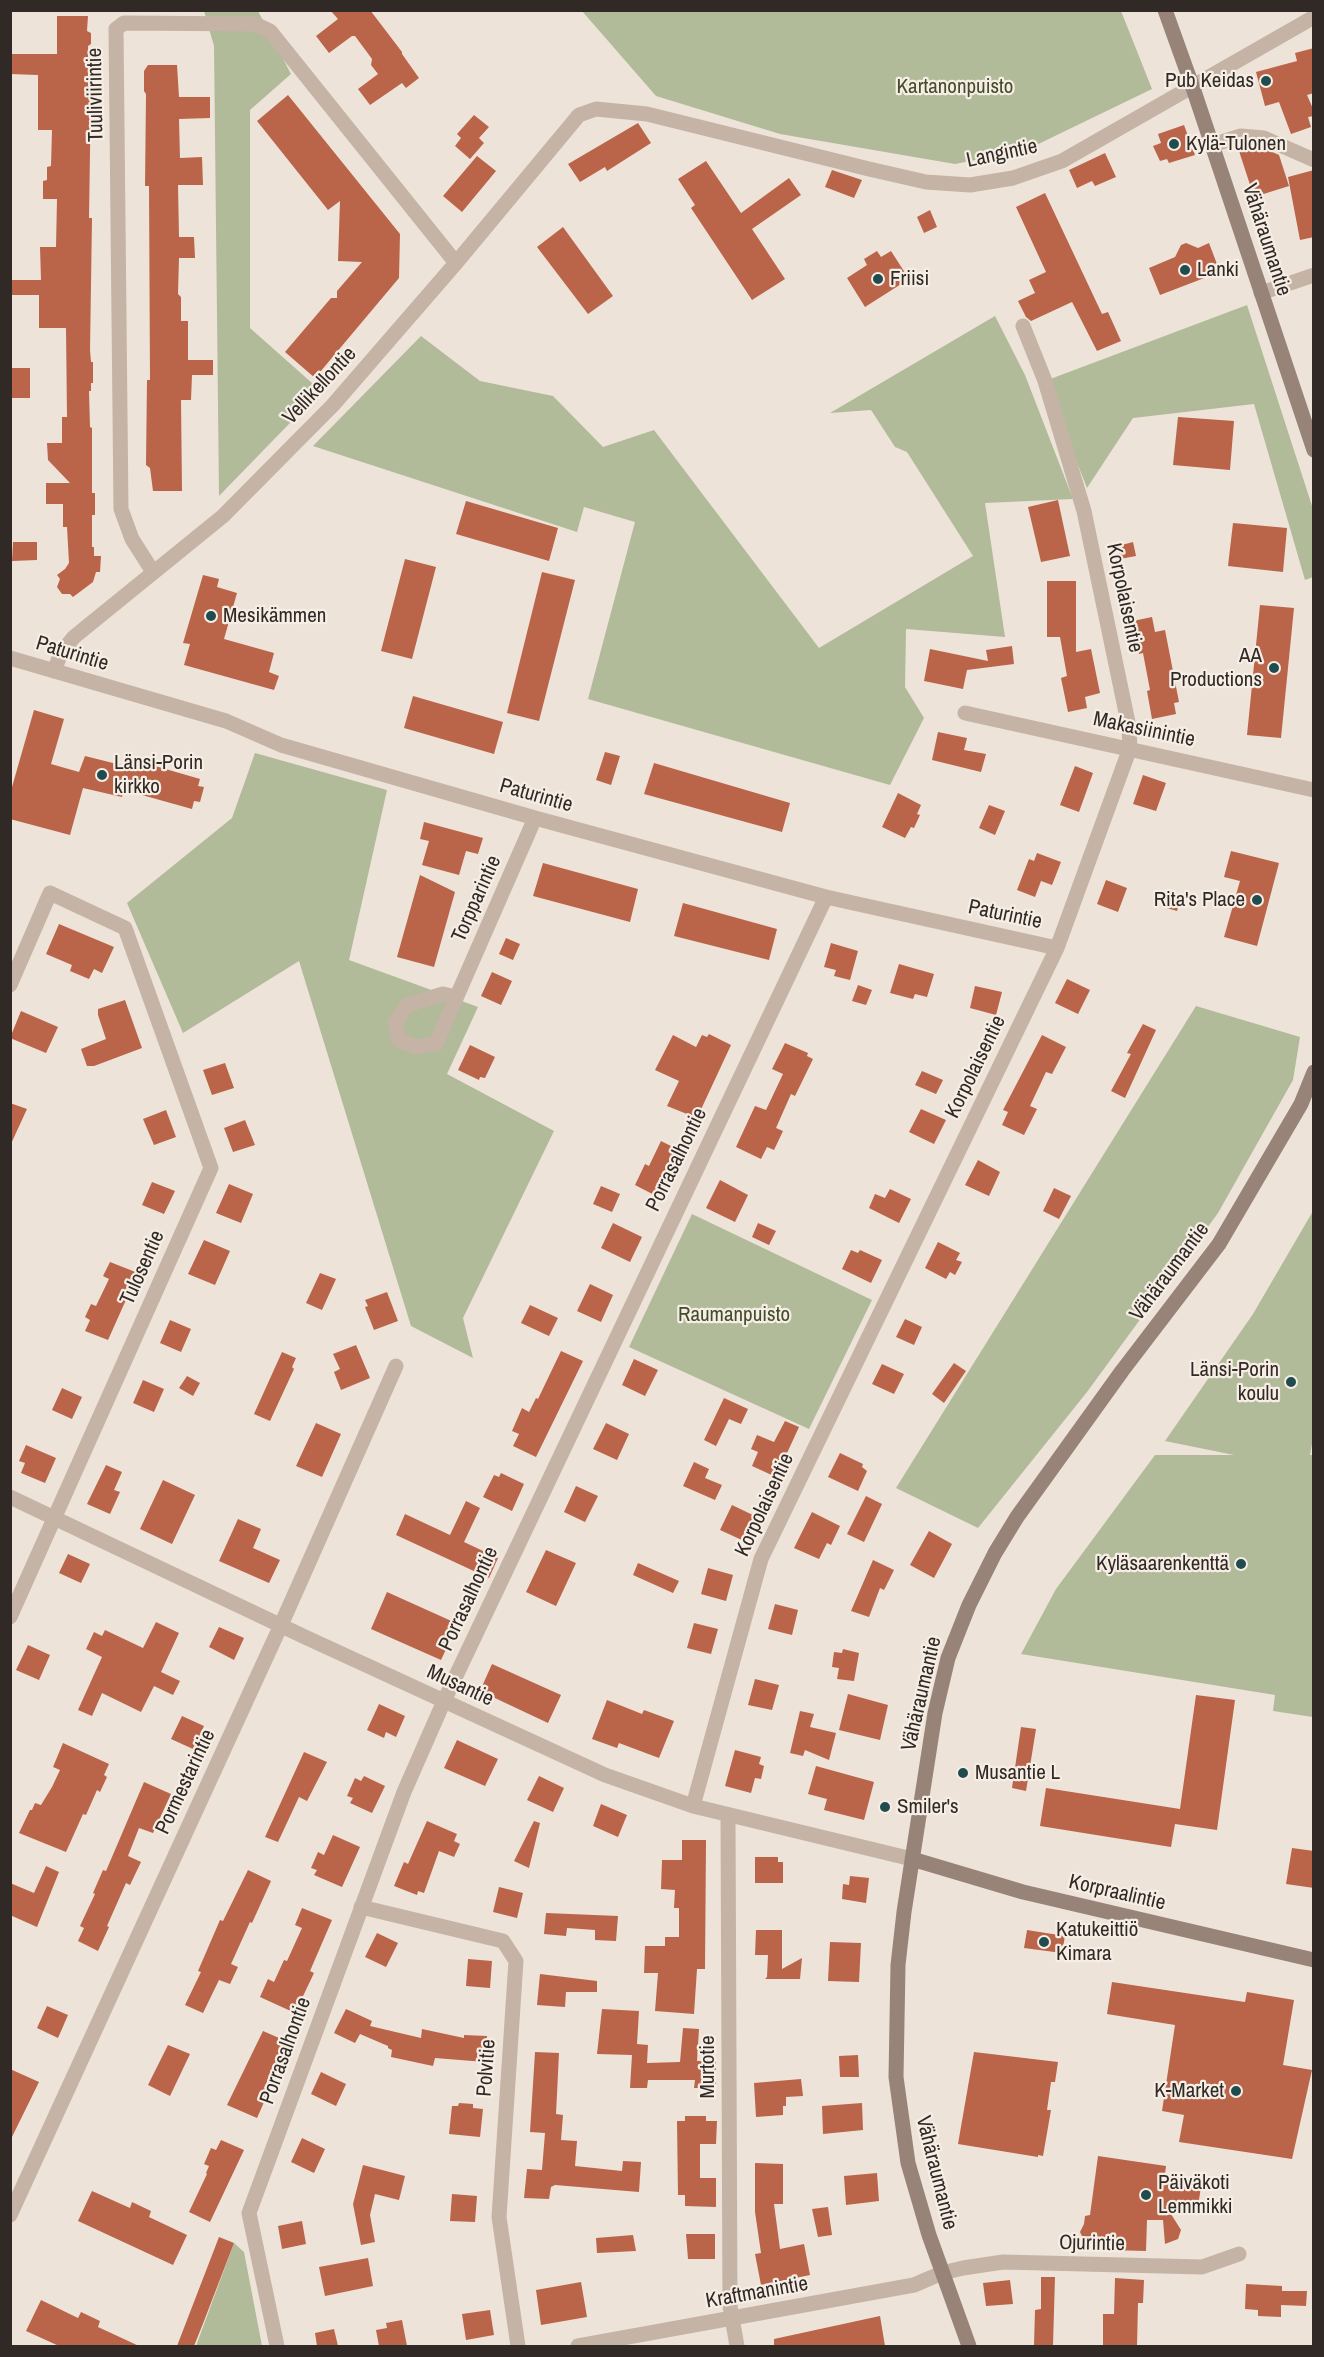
<!DOCTYPE html>
<html>
<head>
<meta charset="utf-8">
<style>
	body { margin:0 }
	#map { position:relative; width:1324px; height:2357px; overflow:hidden; background:#eee3d8; font-family:"Archivo Narrow",sans-serif }
	canvas { display:block }
	.frame { position:absolute; inset:0; border:12px solid #312926; pointer-events:none }
</style>
</head>
<body>
<div id="map">
<canvas width="1324" height="2357"></canvas>
<div class="frame"></div>
</div>
<script>
const ctx = document.querySelector('canvas').getContext('2d');
ctx.lineJoin = 'round';
function paint(path, color) {
  ctx.fillStyle = color;
  ctx.fill(path, 'evenodd');
}
function trace(path, color, width, dash) {
  ctx.strokeStyle = color;
  ctx.lineWidth = width;
  ctx.lineCap = dash ? 'butt' : 'round';
  ctx.setLineDash(dash || []);
  ctx.stroke(path);
}
function drawText(font, color, halo, rows, align = 'center') {
  ctx.font = font + ' "Archivo Narrow",sans-serif';
  ctx.lineWidth = 4.5;
  ctx.setLineDash([]);
  ctx.textBaseline = 'middle';
  ctx.strokeStyle = halo;
  ctx.fillStyle = color;
  for (const [text, x, y, turn = 0] of rows) {
    ctx.save();
    ctx.translate(x, y);
    ctx.rotate((+turn || 0) * Math.PI / 180);
    ctx.textAlign = isNaN(turn) ? turn : align;
    if (halo) ctx.strokeText(text, 0, 0);
    ctx.fillText(text, 0, 0);
    ctx.restore();
  }
}
paint(new Path2D(`
	M204 11H258L291 74 250 110V328L321 391 219 496 214 46Z
	M582 11H1121L1152 89 1026 150 955 164 780 134 656 96Z
	M1247 305 1313 509V577L1305 580 1254 404 1133 418 1087 488 1045 381Z
	M995 316 1025 375 1073 499 985 503 1005 637 906 629 905 687 924 718 890 785 588 699 635 522 584 507 577 532 313 446 421 336 480 381 553 396 603 447 654 430 819 648 973 556 907 452 895 447 871 410 830 413Z
	M255 753 387 790 349 960 478 1007 447 1074 554 1131 463 1318 473 1358 411 1326 299 961 183 1033 127 903 232 818Z
	M1196 1006 1300 1037 1293 1080 1218 1213 1087 1392 978 1528 896 1488Z
	M1313 1211 1314 1433 1310 1455H1314L1313 1717 1273 1711 1275 1695 1021 1654 1056 1589 1155 1455H1234L1165 1441 1253 1314Z
	M692 1214 872 1300 809 1429 629 1347Z
	M234 2243 244 2252 262 2346H196Z`), '#b1bb9a');
paint(new Path2D(`
	M330 10H370L402 52V54L419 78 406 88 402 83 370 105 358 89 378 74 371 65 372 59 355 36H352L329 53 316 36 338 19Z
	M57 16H88L87 31 91 33V44L88 46V86H91L89 218H92L90 350 91 362H93V383H91V391H89L90 427 92 428V493H95V515H92V547H94V556H101L100 572H96L93 582 73 597 70 594H62L57 587 60 579 57 575 65 569 69 563 67 527H63V504H46V483H70L48 460 47 443H62V417H67L66 328H39V295H10V280H41L40 247H56L57 199H43V181L47 180V167L51 166 52 130H38V75L10 74V54H57Z
	M1314 48V93L1307 95 1314 111V116L1308 117 1311 127 1291 134 1279 102 1265 106 1256 72 1297 61 1295 53Z
	M148 65H177L179 97H210V118L179 119 180 158 202 157 203 185H178L179 237H194L195 258H179L178 294 181 297V321H188V360H213V375H192L191 400H181L182 491H153L150 468 146 465 147 380H150L149 186H145L146 94 144 91V71Z
	M288 95 400 234 399 278 315 378 285 352 331 298H337V291L362 262 338 261 340 201 328 210 257 121Z
	M474 115 489 127 479 138 484 143 470 159 455 146 461 138 457 134Z
	M638 123 651 143 607 171 605 167 580 182 568 164Z
	M1184 125 1195 155 1169 163 1167 159 1160 161 1153 146 1161 143 1158 134Z
	M1253 147 1263 152 1268 150 1279 155 1289 186 1254 197 1239 151Z
	M1105 153 1116 177 1095 186 1092 181 1077 188 1069 170Z
	M477 156 496 171 462 212 443 196Z
	M706 161 741 213 789 178 801 195 752 229 785 279 752 300 691 208 695 205 678 179Z
	M832 170 862 180 854 198 825 187Z
	M1314 170V237L1300 240 1288 177Z
	M1045 193 1102 314 1108 312 1121 341 1097 351 1072 302 1031 321 1026 317 1018 301 1035 293 1029 280 1046 272 1016 207Z
	M930 210 937 227 924 233 917 217Z
	M563 227 613 296 588 314 537 247Z
	M1186 243 1198 248 1209 243 1220 272 1160 295 1149 268 1175 257 1181 245Z
	M877 251 881 257 891 251 909 279 865 307 847 278 867 265 864 259Z
	M11 368H30V398H11Z
	M1178 417 1234 421 1230 470 1173 465Z
	M1058 500 1070 556 1041 562 1028 507Z
	M466 501 558 528 549 561 456 534Z
	M1233 523 1287 528 1283 572 1228 566Z
	M13 542H37V560L12 561Z
	M1133 542 1136 556 1120 559 1118 546Z
	M405 559 436 567 412 659 381 651Z
	M542 572 575 580 539 721 507 713Z
	M203 575 219 579 217 587 237 593 224 639 274 653 269 672 279 676 274 690 184 665 190 644 183 643Z
	M1047 581H1076V652L1091 649 1100 693 1085 697 1087 708 1068 712 1061 678 1067 676 1060 637H1047Z
	M1260 605 1294 608 1281 738 1247 735Z
	M1152 617 1155 632 1165 630 1179 702 1174 703 1176 714 1152 719 1147 691 1150 690 1143 653 1139 654 1133 621Z
	M1012 646 1014 664 967 670 963 689 924 681 930 649 988 661 986 650Z
	M413 696 503 722 494 754 404 728Z
	M34 710 64 719 51 764 79 772 85 756 129 767 131 759 200 779 198 786 204 787 200 802 194 801 192 809 124 790 122 797 83 788 70 835 10 819V794Z
	M938 732 967 738 964 750 986 754 981 772 932 760Z
	M605 752 620 756 611 785 596 780Z
	M654 763 790 803 782 832 644 794Z
	M1075 766 1093 773 1079 812 1060 805Z
	M1143 775 1166 783 1156 811 1133 804Z
	M898 793 921 805 917 814 920 815 914 828 911 827 905 838 882 827Z
	M989 805 1005 811 995 835 979 828Z
	M424 822 483 838 478 854 466 851 459 875 422 865 429 841 420 839Z
	M1231 851 1279 863 1257 946 1224 937 1240 881 1224 877Z
	M1037 853 1061 862 1052 885 1041 881 1035 897 1017 890 1029 859 1034 861Z
	M543 863 638 889 630 922 533 896Z
	M420 875 455 892 434 967 397 957Z
	M1106 880 1127 888 1118 912 1097 904Z
	M1168 891 1181 895 1177 911 1163 907Z
	M683 903 777 929 769 960 674 936Z
	M59 924 114 947 102 973 94 969 89 979 70 971 72 965 46 954Z
	M506 938 520 944 513 960 499 954Z
	M831 943 858 951 850 980 834 976 836 970 824 967Z
	M899 964 934 974 927 997 915 994 913 999 890 993Z
	M492 972 512 981 501 1005 481 996Z
	M1067 979 1090 990 1078 1014 1055 1003Z
	M858 985 872 990 866 1005 852 1001Z
	M975 986 1002 992 996 1015 970 1008Z
	M125 1000 142 1048 94 1066H87L81 1049 106 1039 98 1015V1009Z
	M21 1011 58 1027 46 1053 10 1038Z
	M1143 1024 1156 1030 1125 1098 1111 1091 1131 1054 1127 1053Z
	M709 1034 731 1045 697 1118 667 1106 679 1081 655 1070 673 1035 696 1047 702 1035 707 1037Z
	M1042 1035 1066 1047 1052 1074 1046 1072 1030 1106 1037 1109 1024 1135 1002 1125 1008 1112 1003 1110Z
	M785 1043 808 1053 807 1056 813 1059 795 1096 791 1094 776 1128 783 1131 774 1150 767 1147 761 1159 736 1147 755 1106 766 1110 783 1074 772 1069Z
	M470 1045 495 1057 485 1078 480 1077 479 1080 458 1070Z
	M225 1063 234 1088 212 1095 203 1070Z
	M922 1071 943 1080 936 1094 915 1085Z
	M10 1103 27 1109 10 1146Z
	M921 1109 946 1120 934 1144 909 1132Z
	M166 1110 176 1137 154 1145 143 1119Z
	M245 1120 255 1145 233 1152 224 1128Z
	M661 1141 681 1151 660 1198 635 1185 645 1164 649 1166Z
	M978 1160 1000 1172 989 1196 965 1185Z
	M720 1180 748 1195 735 1222 706 1208Z
	M152 1182 175 1191 164 1214 142 1205Z
	M229 1184 253 1194 241 1223 216 1213Z
	M601 1186 620 1194 612 1212 593 1204Z
	M1054 1188 1071 1196 1059 1219 1043 1211Z
	M890 1189 911 1199 899 1223 869 1208 875 1194 885 1198Z
	M613 1223 642 1237 630 1262 601 1248Z
	M758 1223 776 1231 769 1245 752 1237Z
	M204 1240 230 1251 215 1285 188 1274Z
	M938 1242 960 1253 956 1260 962 1262 955 1275 950 1272 946 1279 925 1268Z
	M851 1250 858 1253 860 1250 882 1260 871 1283 842 1269Z
	M110 1262 138 1273 108 1340 85 1331 90 1320 85 1317 91 1304 96 1306 109 1279 103 1276Z
	M320 1273 336 1279 322 1310 306 1303Z
	M590 1284 613 1295 601 1322 577 1311Z
	M387 1292 398 1321 374 1330 365 1307 368 1306 365 1300Z
	M530 1305 558 1318 549 1336 521 1323Z
	M905 1319 922 1327 914 1345 896 1337Z
	M170 1320 191 1329 181 1352 160 1343Z
	M356 1345 370 1378 341 1390 334 1372 340 1369 333 1354Z
	M561 1351 583 1361 536 1457 513 1446 519 1434 512 1431 522 1408 529 1412 536 1398 538 1399Z
	M282 1352 296 1358 292 1367 294 1369 270 1421 254 1414Z
	M634 1359 658 1370 645 1396 622 1385Z
	M954 1363 966 1371 944 1403 932 1394Z
	M882 1364 904 1374 894 1394 872 1384Z
	M187 1376 200 1383 193 1396 179 1388Z
	M143 1380 164 1389 154 1412 133 1403Z
	M62 1388 82 1397 72 1419 52 1410Z
	M724 1398 748 1409 741 1424 729 1419 716 1446 704 1440Z
	M785 1421 799 1427 776 1477 752 1466 758 1452 751 1449 757 1435 774 1442Z
	M316 1423 341 1434 322 1477 296 1466Z
	M606 1423 629 1434 617 1460 593 1449Z
	M26 1445 56 1458 45 1483 21 1473 25 1463 19 1461Z
	M840 1453 863 1464 862 1467 867 1471 858 1491 828 1477Z
	M694 1462 709 1469 705 1478 722 1485 715 1500 683 1486Z
	M106 1465 122 1472 114 1490 120 1492 110 1514 87 1504Z
	M501 1473 524 1484 512 1511 483 1497 494 1475 499 1477Z
	M163 1480 195 1495 172 1544 140 1529Z
	M576 1486 598 1496 585 1522 564 1512Z
	M866 1496 882 1504 864 1542 847 1534Z
	M466 1501 480 1508 464 1542 498 1558 489 1578 396 1535 405 1514 450 1535Z
	M732 1505 757 1517 744 1541 720 1530Z
	M812 1512 840 1526 831 1545 827 1543 819 1559 794 1548Z
	M238 1519 261 1529 253 1548 280 1560 269 1583 219 1561Z
	M929 1531 952 1544 934 1578 910 1565Z
	M546 1550 576 1563 556 1606 526 1592Z
	M68 1554 90 1564 81 1583 59 1573Z
	M873 1560 894 1570 884 1590 880 1588 869 1617 851 1611Z
	M638 1563 679 1581 673 1593 633 1575Z
	M708 1568 733 1575 726 1601 701 1594Z
	M387 1592 458 1624 441 1660 371 1629Z
	M775 1604 798 1610 792 1635 768 1629Z
	M156 1622 179 1633 161 1672 180 1681 173 1695 154 1686 141 1712 102 1693 92 1716 78 1710 102 1657 86 1649 94 1632 102 1636 105 1630 143 1648Z
	M694 1623 718 1629 711 1654 687 1648Z
	M219 1627 244 1638 234 1660 209 1647Z
	M28 1645 50 1655 39 1680 16 1670Z
	M843 1649 859 1653 854 1681 837 1679 839 1668 832 1667 834 1652 842 1653Z
	M492 1664 561 1695 548 1723 480 1691Z
	M755 1679 779 1685 772 1710 748 1705Z
	M848 1694 888 1705 880 1740 839 1730Z
	M1196 1695 1235 1700 1217 1830 1175 1824 1171 1847 1040 1826 1046 1788 1180 1809Z
	M607 1700 642 1714 644 1710 674 1721 659 1758 619 1743 617 1748 592 1739Z
	M379 1704 405 1716 396 1737 386 1732 384 1738 367 1730Z
	M800 1711 814 1714 810 1727 836 1733 829 1760 805 1750 803 1756 790 1753Z
	M182 1716 204 1726 193 1749 171 1739Z
	M1021 1727 1036 1729 1026 1791 1012 1788Z
	M457 1740 498 1759 485 1786 444 1768Z
	M63 1743 109 1764 104 1775 107 1777 100 1792 97 1790 86 1815 83 1814 66 1852 19 1833 30 1810H32L35 1803 41 1805 52 1787 60 1770 53 1767Z
	M735 1750 761 1757 759 1764 764 1766 761 1779 755 1778 751 1793 725 1786Z
	M304 1752 327 1762 307 1801 299 1797 278 1842 265 1837Z
	M816 1766 874 1782 864 1820 824 1810 827 1799 808 1794Z
	M364 1776 385 1786 372 1813 350 1803 353 1798 347 1796 355 1778 361 1781Z
	M539 1776 564 1788 553 1812 527 1800Z
	M144 1782 171 1794 153 1833 139 1828 128 1856 141 1862 130 1885 126 1883 107 1926 109 1927 98 1951 78 1941 84 1928 80 1926 95 1894 93 1893 103 1870 106 1871Z
	M601 1804 627 1815 618 1837 593 1826Z
	M427 1821 457 1834 454 1841 460 1844 454 1857 439 1851 424 1893 418 1891 417 1895 394 1886 404 1862 408 1864Z
	M534 1821 540 1823 529 1868 514 1861Z
	M333 1835 360 1847 342 1887 314 1875 317 1870 311 1868 318 1852 324 1855Z
	M682 1840H706L705 1969H697L694 2014 655 2011 658 1973H644L645 1946H665V1937H679V1908H674L675 1890 661 1889 662 1860H682Z
	M1292 1848 1314 1851V1888L1286 1884Z
	M755 1857H778V1862H783V1883H755Z
	M46 1866 59 1872 37 1927 10 1915V1883L34 1893Z
	M248 1870 271 1881 252 1923 250 1922 231 1964 238 1967 230 1984 219 1980 203 2013 185 2005 201 1972 198 1971 220 1920 223 1921Z
	M850 1876 869 1878 866 1903 842 1899 843 1884 849 1885Z
	M499 1887 523 1893 517 1918 493 1912Z
	M302 1908 332 1920 310 1971 314 1973 295 2013 260 1997 268 1979 274 1982 284 1960 287 1961 302 1928 295 1925Z
	M546 1913 618 1916 616 1941 595 1940V1930L567 1928 566 1936 544 1934Z
	M756 1930H782V1969L802 1958 800 1979H765L767 1977 768 1955H755Z
	M1027 1930 1065 1936 1062 1953 1024 1948Z
	M377 1933 398 1943 386 1967 365 1957Z
	M830 1942 861 1943 859 1982 828 1981Z
	M468 1959 492 1961 490 1988 466 1986Z
	M540 1974 597 1981V1992H566L565 2007 537 2005Z
	M1112 1982 1245 2002 1247 1992 1294 2000 1283 2065 1312 2070 1292 2159 1179 2142 1184 2115 1162 2111 1175 2025 1107 2014Z
	M47 2006 68 2015 58 2038 37 2028Z
	M346 2009 372 2021 370 2026 421 2038 422 2029 464 2038V2035L487 2036 485 2062 435 2058 433 2066 391 2057 392 2050 388 2048V2046L360 2034 355 2043 334 2033Z
	M602 2009 639 2011 637 2044 648 2045 647 2063 680 2062 683 2028 699 2029 697 2061H716V2088H694L695 2080H648L647 2088H630L632 2055 597 2054Z
	M263 2031 286 2041 264 2088 269 2091 257 2118 227 2105Z
	M168 2045 190 2054 170 2096 148 2085Z
	M535 2052 559 2053 556 2114 563 2115 561 2140 577 2141 575 2166 622 2171 623 2161 641 2162 639 2192 555 2185 551 2187 549 2199 524 2198 527 2169 542 2170 545 2133 530 2132Z
	M974 2052 1058 2062 1055 2082H1051L1047 2110H1051L1043 2156 1038 2155V2157L958 2144Z
	M858 2055 859 2077H840L839 2056Z
	M10 2069 39 2082 10 2141Z
	M321 2072 346 2084 336 2106 311 2094Z
	M801 2079 803 2096 786 2097V2106H783V2115L756 2117 754 2083Z
	M459 2103 473 2104V2108L483 2109 480 2137 449 2134 452 2106H458Z
	M862 2103 863 2130 823 2134 822 2106Z
	M685 2116H706V2121H717L716 2144H700V2178H716V2207L685 2206V2195H678L677 2121H685Z
	M302 2138 325 2149 314 2173 291 2162Z
	M221 2140 244 2150 210 2222 189 2212 207 2174 206 2173 209 2166 204 2164 211 2148 216 2150Z
	M1098 2156 1166 2166 1165 2174 1202 2181 1197 2212 1166 2206 1181 2230 1178 2239 1165 2244 1163 2220H1147L1146 2251 1109 2250V2247L1083 2246V2238L1080 2232 1084 2224 1085 2216 1090 2215Z
	M755 2163 783 2164V2204H774L780 2249 804 2244 810 2275 761 2285 755 2254 761 2253 755 2212Z
	M363 2165 405 2176 399 2200 375 2194 370 2215 375 2242 361 2245 353 2204Z
	M877 2173 879 2201 846 2205 844 2176Z
	M92 2191 130 2208 132 2202 151 2211 149 2217 187 2235 173 2265 78 2221Z
	M452 2194 477 2196 475 2222 450 2221Z
	M828 2207 832 2235 818 2237 812 2209Z
	M302 2221 306 2244 282 2249 278 2226Z
	M686 2234H715V2259H688Z
	M633 2235 636 2251 597 2253 596 2238Z
	M219 2237 234 2243 204 2321 194 2346H177Z
	M368 2258 373 2286 325 2296 319 2267Z
	M1041 2277H1055L1053 2345H1034L1035 2310 1041 2309Z
	M1115 2278 1144 2280 1143 2303H1138L1137 2346H1103V2314H1114Z
	M1010 2280 1013 2304 986 2306 983 2283Z
	M581 2282 587 2317 541 2325 536 2290Z
	M1246 2284 1282 2286V2291H1307L1306 2306 1281 2305V2317L1258 2316V2310L1245 2309Z
	M41 2300 78 2318 81 2312 100 2321 98 2327 139 2346H59L26 2331Z
	M490 2310 494 2335 466 2340 462 2314Z
	M880 2316 885 2346H774V2339Z
	M402 2320 407 2346H379L376 2330 387 2328 386 2323Z
	M334 2329 338 2346H317L315 2333Z`), '#ba644a');
trace(new Path2D(`
	M1212 145 1241 136 1264 138 1314 160
	M1261 293 1314 275
	M153 572 132 539 121 509 116 29 124 23 255 24 270 31 456 263
	M10 658 226 721 281 745 535 818 826 897 1057 948
	M54 671 61 653 74 637 223 516 333 405 456 263 579 115 596 109 647 114 869 169 926 182 970 185 1013 178 1062 161 1314 17
	M965 713 1314 790
	M10 985 50 893 125 928 211 1168 10 1617
	M456 997 443 994 407 1005 395 1023 399 1040 416 1047 436 1044 535 818
	M10 1497 305 1637 605 1775 693 1806 912 1859
	M693 1806 761 1559 1057 948 1130 748 1129 727 1084 511 1045 381 1023 326
	M728 1815 730 2306 737 2346
	M361 1907 503 1941 516 1961 499 2217 518 2346
	M10 2215 281 1625 396 1366
	M277 2346 249 2213 404 1792 444 1701 826 897
	M578 2346 914 2285 942 2273 963 2268 1003 2262 1202 2267 1239 2254`), '#c5b3a6', 15);
trace(new Path2D(`
	M1165 10 1193 88 1314 450
	M912 1859 1023 1892 1314 1960
	M969 2346 929 2235 908 2163 896 2077 898 1965 904 1912 935 1713 948 1658 969 1605 995 1553 1017 1517 1122 1371 1219 1244 1301 1104 1314 1072`), '#988378', 15);
for (const [x, y, r, color] of [
	[1266,81,6,"#204c4f"],
	[1174,144,6,"#204c4f"],
	[1185,270,6,"#204c4f"],
	[878,279,6,"#204c4f"],
	[211,616,6,"#204c4f"],
	[1274,668,6,"#204c4f"],
	[102,775,6,"#204c4f"],
	[1257,900,6,"#204c4f"],
	[1291,1382,6,"#204c4f"],
	[1241,1564,6,"#204c4f"],
	[963,1773,6,"#204c4f"],
	[885,1807,6,"#204c4f"],
	[1044,1942,6,"#204c4f"],
	[1236,2091,6,"#204c4f"],
	[1146,2195,6,"#204c4f"]
]) {
  const dot = new Path2D();
  dot.arc(x, y, r, 0, 2 * Math.PI);
  ctx.fillStyle = color;
  ctx.fill(dot);
  trace(dot, '#f6eee4', 2);
}
drawText('21px', '#312926', '#f6eee4', [
	["Pub Keidas",1254,81,"right"],
	["Kylä-Tulonen",1186,144],
	["Lanki",1197,270],
	["Friisi",890,279],
	["Mesikämmen",223,616],
	["AA",1262,656,"right"],
	["Productions",1262,680,"right"],
	["Länsi-Porin",114,763],
	["kirkko",114,787],
	["Rita's Place",1245,900,"right"],
	["Länsi-Porin",1279,1370,"right"],
	["koulu",1279,1394,"right"],
	["Kyläsaarenkenttä",1229,1564,"right"],
	["Musantie L",975,1773],
	["Smiler's",897,1807],
	["Katukeittiö",1056,1930],
	["Kimara",1056,1954],
	["K-Market",1224,2091,"right"],
	["Päiväkoti",1158,2183],
	["Lemmikki",1158,2207]
], 'left');
drawText('21px', '#424d2c', '#f6eee4', [
	["Kartanonpuisto",955,87],
	["Raumanpuisto",734,1315]
]);
drawText('21px', '#312926', '#f6eee4', [
	["Tuuliviirintie",96,95,-91],
	["Langintie",1002,154,-12],
	["Vähäraumantie",1266,240,72],
	["Vellikellontie",320,386,-47],
	["Korpolaisentie",1124,598,78],
	["Paturintie",72,654,17],
	["Makasiinintie",1144,730,12],
	["Paturintie",536,796,16],
	["Torpparintie",477,899,-66],
	["Paturintie",1005,915,12],
	["Korpolaisentie",976,1067,-64],
	["Porrasalhontie",677,1160,-64],
	["Tulosentie",143,1268,-66],
	["Vähäraumantie",1170,1272,-53],
	["Korpolaisentie",765,1505,-65],
	["Porrasalhontie",469,1599,-65],
	["Musantie",460,1686,25],
	["Vähäraumantie",922,1694,-77],
	["Pormestarintie",186,1782,-65],
	["Korpraalintie",1117,1893,13],
	["Porrasalhontie",286,2051,-70],
	["Murtotie",708,2067,-90],
	["Polvitie",487,2068,-86],
	["Vähäraumantie",936,2173,76],
	["Ojurintie",1092,2244,1],
	["Kraftmanintie",757,2293,-10]
]);
</script>
</body>
</html>
